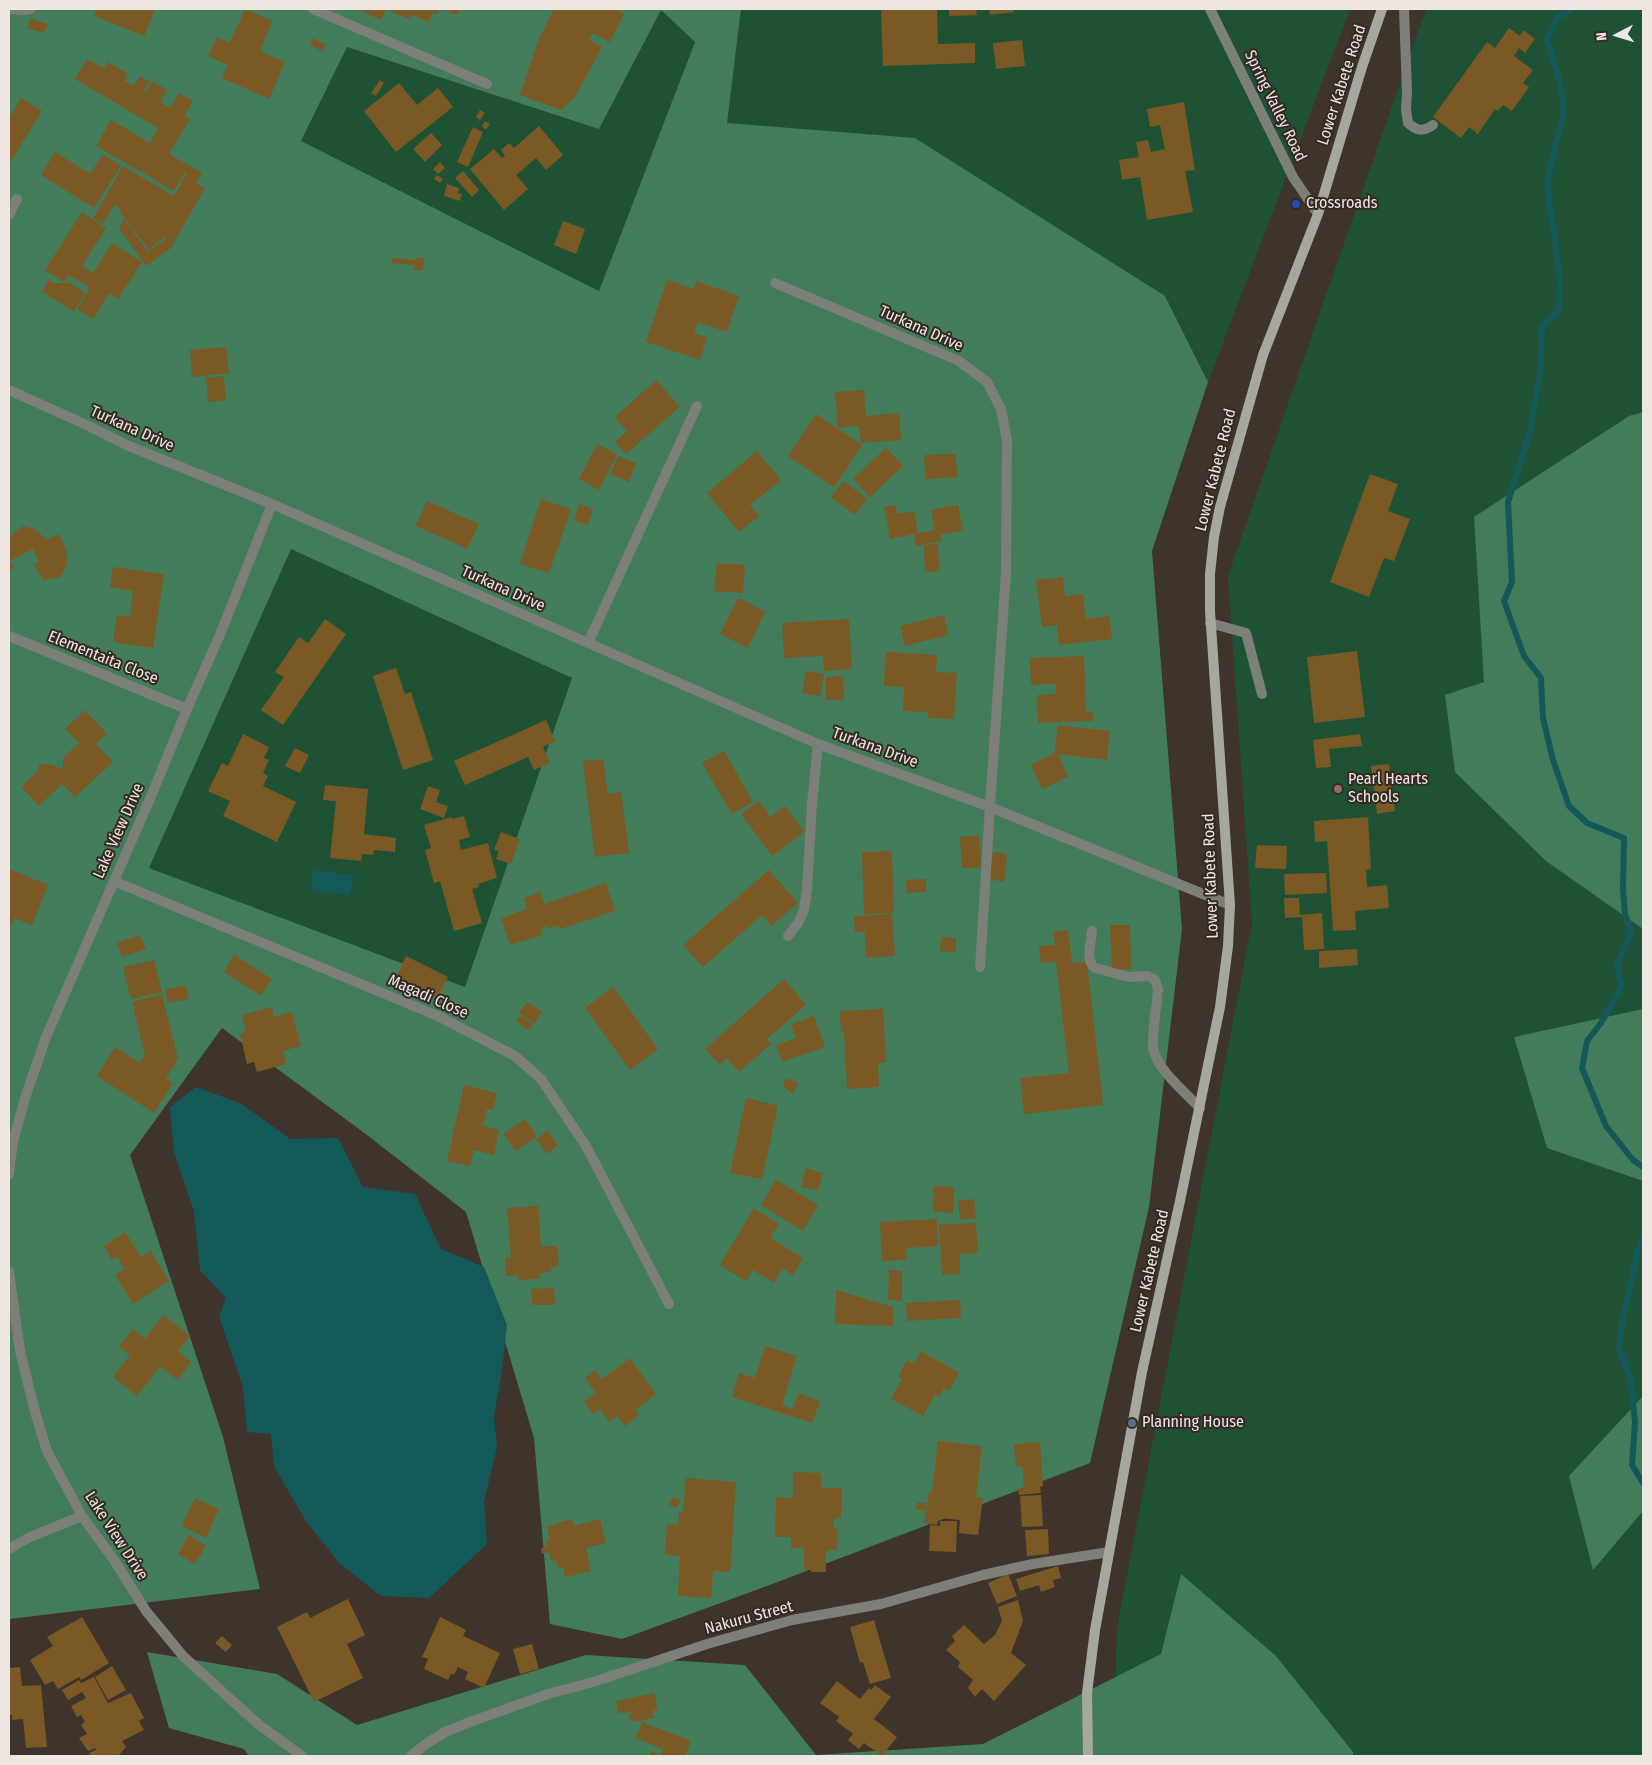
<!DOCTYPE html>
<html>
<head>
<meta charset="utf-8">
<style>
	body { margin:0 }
	#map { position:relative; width:1652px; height:1765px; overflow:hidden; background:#3e342c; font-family:"Fira Sans Condensed",sans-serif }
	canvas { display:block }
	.frame { position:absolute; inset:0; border:10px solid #ede6e1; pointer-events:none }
	.north { position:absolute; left:1592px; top:10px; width:50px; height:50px; -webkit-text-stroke:4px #342a22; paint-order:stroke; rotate:265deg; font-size:14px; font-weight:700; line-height:20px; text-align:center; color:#ede6e1 }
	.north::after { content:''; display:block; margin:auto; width:18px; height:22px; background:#ede6e1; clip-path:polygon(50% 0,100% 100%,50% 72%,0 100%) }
</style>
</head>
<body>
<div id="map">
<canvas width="1652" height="1765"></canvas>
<div class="frame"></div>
<div class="north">N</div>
</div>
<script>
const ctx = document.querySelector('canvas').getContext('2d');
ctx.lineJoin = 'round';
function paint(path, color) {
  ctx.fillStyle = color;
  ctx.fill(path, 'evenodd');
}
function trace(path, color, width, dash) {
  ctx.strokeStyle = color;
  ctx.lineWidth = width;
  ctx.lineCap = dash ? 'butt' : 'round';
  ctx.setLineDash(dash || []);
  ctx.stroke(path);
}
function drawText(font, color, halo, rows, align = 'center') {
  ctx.font = font + ' "Fira Sans Condensed",sans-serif';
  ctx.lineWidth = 4;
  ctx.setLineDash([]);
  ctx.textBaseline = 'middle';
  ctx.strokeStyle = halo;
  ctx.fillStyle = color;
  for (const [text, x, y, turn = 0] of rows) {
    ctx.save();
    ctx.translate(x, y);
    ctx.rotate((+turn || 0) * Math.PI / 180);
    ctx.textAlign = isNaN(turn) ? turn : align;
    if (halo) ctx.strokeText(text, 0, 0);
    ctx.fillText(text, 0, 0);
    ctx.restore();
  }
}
paint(new Path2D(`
	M741 9H1350L1208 382 1165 296 726 123Z
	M1426 9H1643V1756H1113L1117 1628 1252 923 1228 576Z
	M661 10 695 42 599 291 301 141 347 47 599 129Z
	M291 549 573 678 466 988 149 868Z`), '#1f5235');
paint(new Path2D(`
	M9 9H741L727 123 915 138 1165 296 1208 382 1152 551 1182 929 1149 1207 1090 1463 767 1586 622 1639 550 1624 534 1438 466 1212 367 1135 222 1028 130 1155 223 1437 260 1589 9 1619ZM661 10 695 42 599 291 301 141 347 47 599 129ZM291 549 572 678 465 987 149 868Z
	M1643 412V929L1546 861 1455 772 1445 695 1484 682 1474 517 1629 416Z
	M1643 1009V1181L1547 1148 1514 1037Z
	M1643 1396V1511L1593 1570 1569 1476Z
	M1181 1574 1276 1656 1353 1752V1756H249L244 1749 169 1728 147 1652 277 1674 357 1725 586 1655 745 1665 816 1755 983 1744 1161 1654Z`), '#437c5a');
paint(new Path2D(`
	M313 870 353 875 350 895 311 891Z
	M196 1087 242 1104 290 1139 338 1138 363 1187 415 1194 441 1249 484 1267 507 1325 502 1371 494 1417 497 1447 484 1502 487 1544 429 1598 381 1596 339 1563 306 1521 274 1466 271 1434 247 1432 243 1387 219 1317 226 1298 200 1270 194 1211 174 1152 170 1107Z`), '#14595a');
trace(new Path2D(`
	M1571 9 1558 17 1547 39 1560 83 1564 114 1556 142 1547 184 1560 278 1559 310 1542 327 1541 368 1530 431 1508 502 1512 582 1504 601 1524 656 1541 678 1543 718 1553 760 1569 806 1587 823 1624 838 1623 889 1625 914 1631 932 1617 966 1622 986 1601 1023 1587 1041 1582 1068 1606 1126 1633 1160 1643 1167
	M1643 1236 1637 1254 1621 1329 1619 1349 1631 1379 1635 1423 1632 1465 1643 1483`), '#14595a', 6);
paint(new Path2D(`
	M97 9H155L144 36 94 16Z
	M245 9 272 21 260 51 285 62 269 99 222 78 228 65 208 56 217 37 230 43Z
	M357 9H386L381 20Z
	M391 9H440L437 14 433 12 429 22 412 15 410 19 390 11Z
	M442 9H460L457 15Z
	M549 9H613L624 14 610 42 592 33 589 40 602 47 575 97 561 110 520 95 539 39 553 11Z
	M881 9H937L938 44 975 43V63L883 66Z
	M949 9H976L977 15 949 16Z
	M989 9H1013L1014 12 990 15Z
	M30 19 48 24 44 33 27 28Z
	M1509 28 1520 36 1523 30 1535 39 1525 53 1519 48 1514 56 1533 70 1523 83 1529 87 1512 111 1503 105 1498 111 1495 109 1478 134 1469 127 1461 138 1433 117 1487 42 1495 48Z
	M313 38 326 45 322 52 310 44Z
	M1022 40 1025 66 996 69 993 43Z
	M87 59 104 69 108 62 128 74 124 81 134 86 140 76 149 82 143 92 145 93 152 81 167 90 160 102 170 108 179 93 193 101 184 116 190 119 169 154 202 173 196 183 205 188 171 248 146 266 119 228 124 219 148 252 165 239V236L149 250 119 211 121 209 114 205 103 224 93 218 123 166 174 196 187 173 185 172 174 191 96 146 111 120 150 143 158 128 75 79Z
	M380 80 384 83 376 96 371 93Z
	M399 83 417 105 438 88 453 107 396 152 364 111Z
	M21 98 42 111 11 161 9 159V118Z
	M1184 102 1195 170 1185 171 1193 212 1147 220 1140 177 1122 180 1119 160 1139 157 1136 142 1148 140 1151 152 1165 149 1160 125 1150 127 1147 109Z
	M480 110 485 113 480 120 476 117Z
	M485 121 490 124 486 130 482 126Z
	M539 126 563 155 546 170 536 158 516 175 528 189 504 210 470 169 494 149 502 158 505 156 501 150 509 143 514 148Z
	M473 127 483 132 468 167 457 162Z
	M431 133 442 145 425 162 413 149Z
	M55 152 90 174 103 154 121 166 94 208 41 175Z
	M440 162 445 168 438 174 433 169Z
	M463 171 479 190 472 197 455 178Z
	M437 175 443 179 440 183 434 179Z
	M447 184 459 188 458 193 462 194 460 201 444 196Z
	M82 212 106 228 82 266 93 273 112 243 142 262 118 299 109 293 93 319 77 309 90 288 69 275 64 282 45 270Z
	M563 221 585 229 576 254 554 245Z
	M392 258 415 260V258H424L423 270H414V265L392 263Z
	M49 278 52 283H70L85 293 74 311 42 292Z
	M667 280 694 289 696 281 739 296 727 332 698 322 694 333 707 337 700 360 646 342Z
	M226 347 229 373 192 377 190 350Z
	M224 376 226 400 208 402 206 378Z
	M656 380 680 407 626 454 615 442 627 431 615 417Z
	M864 390 866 416 899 413 901 440 861 443 859 426 838 428 835 392Z
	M816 414 862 445 834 487 788 456Z
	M597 444 617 454 599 490 579 479Z
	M886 448 903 466 870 497 853 479Z
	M757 451 781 480 750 505 759 516 739 532 707 493Z
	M956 454 957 477 926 479 924 455Z
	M618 456 636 463 629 482 610 474Z
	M1370 474 1398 484 1388 511 1410 519 1394 561 1384 558 1369 597 1330 582Z
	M844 481 867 499 855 515 831 497Z
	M541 499 571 509 549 573 520 564Z
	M427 501 479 524 467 549 416 526Z
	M579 504 593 509 588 525 574 521Z
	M896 505 897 514 914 511 918 533 935 530 931 510 958 505 963 530 940 535 942 541 916 546 914 534 890 539 884 507Z
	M23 526 35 529 47 540 59 534 66 549 67 564 61 577 43 580 34 564 39 561 33 549 10 561 13 567 9 573V537Z
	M938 544 939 571 925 572 924 545Z
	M717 563 745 565 743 593 714 591Z
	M113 567 164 574 153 648 113 642 117 615 130 617 133 591 110 587Z
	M1063 577 1065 596 1083 594 1086 619 1109 616 1112 639 1059 645 1057 625 1042 627 1036 580Z
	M738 598 765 611 748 648 720 634Z
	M944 615 948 635 905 646 900 626Z
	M325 619 346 634 283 725 261 710 284 677 275 672 299 637 308 643Z
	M849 619 852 669 824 671 823 656 784 658 782 623Z
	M1357 651 1365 717 1314 723 1307 657Z
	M886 652 937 655 936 672 957 673 954 719 928 718V712L903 711 904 687 884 686Z
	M1084 656 1086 713 1093 712V721L1038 723 1037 695 1056 694V684L1031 685 1030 658Z
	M396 668 405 694 411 692 433 760 403 770 373 676Z
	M806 671 824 674 820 696 802 693Z
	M843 676 844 700H826V677Z
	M85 710 107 734 96 744 113 762 75 797 62 784 39 806 21 787 38 771 39 765 51 764 63 770V758L79 743 65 729Z
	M546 720 555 741 543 747 550 763 534 770 528 757 465 785 454 761Z
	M1058 725 1110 731 1107 760 1058 754 1068 777 1042 789 1031 765 1054 754Z
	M243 734 269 747 264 758 269 760 263 773 268 776 263 786 296 802 277 842 223 816 230 801 208 791 222 763 228 766Z
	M1360 734 1362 746 1329 749 1331 767 1316 768 1313 740Z
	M295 748 309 755 300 773 285 766Z
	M724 751 753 802 732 814 702 763Z
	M603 759 608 794 621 792 629 853 595 857 583 761Z
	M1389 764 1395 811 1377 814 1371 766Z
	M325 785 368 789 364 834 396 838 395 852 374 850 373 855 362 854 361 861 330 858 336 801 323 800Z
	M428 786 440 790 436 802 448 806 444 818 420 809Z
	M759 801 770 817 785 806 804 832 772 856 741 814Z
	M464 816 470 837 459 840 461 850 488 843 497 878 478 884 479 887 472 889 482 923 454 931 440 881 434 883 425 850 431 848 424 825 451 817 452 819Z
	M1368 817 1371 869 1366 870 1367 887 1387 885 1389 908 1355 911 1356 930 1333 931 1327 841 1315 842 1314 821Z
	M501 832 520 839 511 864 496 859 499 851 494 850Z
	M979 835 981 867 962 868 960 837Z
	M1257 845 1287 846 1286 869 1255 868Z
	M892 851 894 913 864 914 862 852Z
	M993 852 1007 854 1004 882 989 879Z
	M9 869 48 885 32 925 14 918 9 931Z
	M769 870 798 903 771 926 762 915 703 967 683 945Z
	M1326 873 1327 893 1285 895 1284 874Z
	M926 879V892L907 893 906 880Z
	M606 883 615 911 560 929 559 925 548 929 547 926 541 928 543 935 510 945 501 918 527 909 524 898 540 892 544 904Z
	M1284 898H1299L1300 915 1322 913 1324 949 1304 950 1302 917 1285 918Z
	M892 914 895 956 866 958 865 932 855 933 854 916Z
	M1110 925H1130L1131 969 1112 970Z
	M1068 930 1072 963 1087 962 1103 1105 1024 1114 1020 1078 1069 1073 1056 962 1041 963 1039 946 1055 945 1053 932Z
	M140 935 146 949 122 957 117 943Z
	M941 937 956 938V952L940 951Z
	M1357 949 1358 965 1319 968V951Z
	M234 955 272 979 261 996 224 972Z
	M406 956 448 977 438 998 396 978Z
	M154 960 162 992 131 999 123 967Z
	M784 979 806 1005 767 1039 771 1044 739 1072 727 1058 720 1065 705 1049Z
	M186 985 189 999 168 1003 165 990Z
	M613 987 658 1049 630 1070 585 1008Z
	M162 994 178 1059 166 1079 173 1083 154 1113 97 1076 115 1047 140 1063 145 1055 132 1002Z
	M527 1002 542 1012 534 1024 519 1013Z
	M272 1007 274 1017 292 1012 301 1046 283 1051 286 1064 257 1072 254 1062 247 1064 240 1034 246 1032 242 1015Z
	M883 1009 886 1062 878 1063 879 1087 847 1089 844 1031H841L840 1011Z
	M521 1016 533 1025 528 1030 516 1021Z
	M814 1016 825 1047 782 1062 776 1045 796 1038 791 1024Z
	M786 1078 798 1083 793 1094 783 1086Z
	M464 1085 497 1093 493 1110 487 1109 483 1126 499 1130 494 1155 474 1150 470 1166 447 1161Z
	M746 1098 778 1106 762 1179 730 1173Z
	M525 1119 537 1136 516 1151 503 1134Z
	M548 1131 558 1145 547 1154 536 1139Z
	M806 1168 823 1173 818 1191 801 1187Z
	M776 1180 818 1205 803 1231 761 1205Z
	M934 1186 954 1187 953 1213 933 1212Z
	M974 1199 976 1218 960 1220 958 1201Z
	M538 1206 541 1247 557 1246 559 1266 551 1267V1272L539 1273 540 1278 519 1281 518 1275 506 1276 505 1258 511 1256 507 1208Z
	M754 1208 779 1224 770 1238 803 1258 793 1275 782 1268 774 1283 753 1270 746 1281 720 1265Z
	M937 1219 938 1246 906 1248 907 1260 882 1261 880 1222Z
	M976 1223 978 1253 960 1254V1274L942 1275 939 1224Z
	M125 1232 141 1257 151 1251 169 1281 133 1304 115 1275 125 1269 117 1257 112 1260 104 1246Z
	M889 1270 902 1271V1301L888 1300Z
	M554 1288 555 1305H532L531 1289Z
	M836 1290 893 1307V1326L835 1324Z
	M960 1300 961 1318 907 1321 906 1303Z
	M163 1315 190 1336 178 1351 191 1362 178 1380 160 1366 137 1396 113 1377 130 1355 119 1346 133 1329 145 1339Z
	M765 1346 797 1356 782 1405 793 1409 798 1393 820 1401 812 1423 732 1397 739 1373 755 1378Z
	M921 1351 959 1373 949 1391 944 1388 939 1397 935 1394 923 1416 891 1399 902 1379 898 1378 907 1360 914 1364Z
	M630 1358 656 1394 635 1410 639 1415 625 1426 617 1416 609 1422 600 1409 593 1414 584 1402 596 1393 585 1378 595 1370 602 1379Z
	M938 1441 982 1446 976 1497 983 1498 978 1535 959 1533 960 1520 939 1518 937 1525 924 1523 929 1492H932Z
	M1040 1442 1043 1486 1040 1487 1041 1493 1019 1495 1018 1488H1024L1022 1466H1016L1014 1444Z
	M793 1472 821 1473V1488H842L841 1518H834V1529H838L837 1550H826V1572H811V1570H804V1548H791V1537H775L776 1497 793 1498Z
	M686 1478 736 1482 730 1572 713 1571 711 1598 678 1596 680 1556 665 1555 667 1524 678 1525 679 1512H683Z
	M1041 1495 1043 1526 1022 1527 1020 1496Z
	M672 1497 680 1500 677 1508 669 1505Z
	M195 1498 219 1509 206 1538 182 1526Z
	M917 1502 926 1503 925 1511 916 1510Z
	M572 1519 574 1526 600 1519 606 1543 586 1548 591 1571 565 1577 563 1567 558 1568 556 1560 551 1561 549 1552 542 1554 541 1548 547 1546 546 1540 550 1539 547 1526Z
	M940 1521H957L956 1552 929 1551 930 1525 940 1526Z
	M1048 1529 1049 1554 1027 1556 1025 1530Z
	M189 1535 206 1546 195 1564 178 1554Z
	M1058 1566 1061 1578 1053 1580 1055 1587 1041 1592 1039 1585 1020 1591 1016 1579Z
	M1008 1574 1017 1596 997 1604 988 1583Z
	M348 1599 365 1635 347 1644 363 1678 314 1702 277 1627 307 1612 310 1618Z
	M1018 1600 1023 1621 1011 1653 1026 1665 994 1701 982 1689 975 1697 968 1688 973 1680 958 1667 960 1662 946 1650 955 1641 952 1636 964 1625 984 1644 995 1635 1002 1621 998 1607Z
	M82 1617 109 1663 81 1680 79 1677 58 1689 53 1681 45 1685 30 1660 53 1646 47 1637Z
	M440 1617 466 1630 463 1636 500 1653 484 1688 465 1679 468 1672 458 1667 454 1675 451 1674 448 1680 424 1669 428 1659 422 1657Z
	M874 1620 891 1678 870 1684 863 1662 860 1663 850 1627Z
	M222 1636 232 1645 226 1652 215 1643Z
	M532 1644 539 1669 520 1674 513 1649Z
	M112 1666 126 1690 108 1700 95 1677Z
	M20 1667 22 1686 41 1685 47 1747 26 1748 23 1719 12 1720V1715H9V1668Z
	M94 1677 108 1703 131 1693 144 1718 139 1721 144 1730 122 1741 126 1747 118 1756H92L89 1753 96 1750 95 1748 88 1751 79 1738 87 1734 81 1725 85 1722 81 1715 77 1717 71 1706 86 1698 82 1692 68 1700 62 1690 79 1680 81 1683Z
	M837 1681 860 1699 869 1688 871 1690 875 1685 891 1697 874 1719 897 1737 882 1756 864 1743 859 1749 848 1740 853 1734 836 1721 839 1717 820 1703Z
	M654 1693 658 1710 652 1711 654 1718 635 1722 634 1720 631 1721 629 1714 634 1713V1711L619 1714 616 1701Z
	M642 1722 691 1741 685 1756H649L651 1751 660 1755 663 1749 636 1738Z`), '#7a5924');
trace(new Path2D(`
	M1404 9 1407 92 1406 109 1408 123C1417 131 1423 132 1433 125
	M9 215 17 199
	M1210 623 1246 633 1262 694
	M1092 931C1091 943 1085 960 1095 968L1129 977 1148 976 1155 980 1158 989C1157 1005 1152 1032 1153 1047 1156 1069 1185 1092 1200 1108
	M788 936 798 923 804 910 807 889 812 804 818 744
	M980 967 990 807`), '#7d7f79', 10);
trace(new Path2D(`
	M9 9 24 10 30 9
	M313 9 487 84
	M775 283 959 361 987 382 1001 409 1007 441 1006 572 990 807
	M9 390 91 427 129 446 272 504 818 744 990 807 1230 905
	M9 636 187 709
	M588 643 697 406
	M114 881 438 1016 515 1056 541 1079 586 1146 669 1304
	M9 1174 13 1141 26 1095 46 1037 152 794 187 709 219 637 272 504
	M9 1272 20 1351 35 1412 47 1451 82 1516 114 1560 146 1611 183 1656 258 1724 302 1756
	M9 1549 30 1537 82 1516
	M411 1756 426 1744 445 1732 470 1722 548 1694 593 1682 707 1644 792 1620 881 1604 983 1575 1033 1564 1109 1552`), '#7d7f79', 10);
trace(new Path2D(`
	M1210 9 1293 177 1318 214`), '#7d7f79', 10);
trace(new Path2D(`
	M1088 1756 1087 1693 1095 1630 1142 1372 1180 1201 1220 1007 1228 946 1230 905 1210 611V574L1214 537 1220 507 1263 355 1318 214 1362 67 1382 9`), '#a5a89e', 10);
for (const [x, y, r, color] of [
	[1296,204,5,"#1a4fb4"],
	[1338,789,5,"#8d6e63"],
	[1132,1423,5,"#5c6f8a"]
]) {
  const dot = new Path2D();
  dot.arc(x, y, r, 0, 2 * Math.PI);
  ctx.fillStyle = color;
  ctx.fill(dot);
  trace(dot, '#342a22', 2);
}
drawText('16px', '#ede6e1', '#342a22', [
	["Lower Kabete Road",1342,85,-72],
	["Spring Valley Road",1275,106,64],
	["Turkana Drive",921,329,24],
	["Turkana Drive",132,429,24],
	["Lower Kabete Road",1216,470,-76],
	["Turkana Drive",503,589,24],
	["Elementaita Close",103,658,22],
	["Turkana Drive",875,748,20],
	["Lake View Drive",119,831,-66],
	["Lower Kabete Road",1211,876,-92],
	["Magadi Close",428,997,24],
	["Lower Kabete Road",1150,1271,-77],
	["Lake View Drive",116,1536,57],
	["Nakuru Street",749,1618,-15]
]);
drawText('16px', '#ede6e1', '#342a22', [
	["Crossroads",1306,204],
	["Pearl Hearts",1348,780],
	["Schools",1348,798],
	["Planning House",1142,1423]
], 'left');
</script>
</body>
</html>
